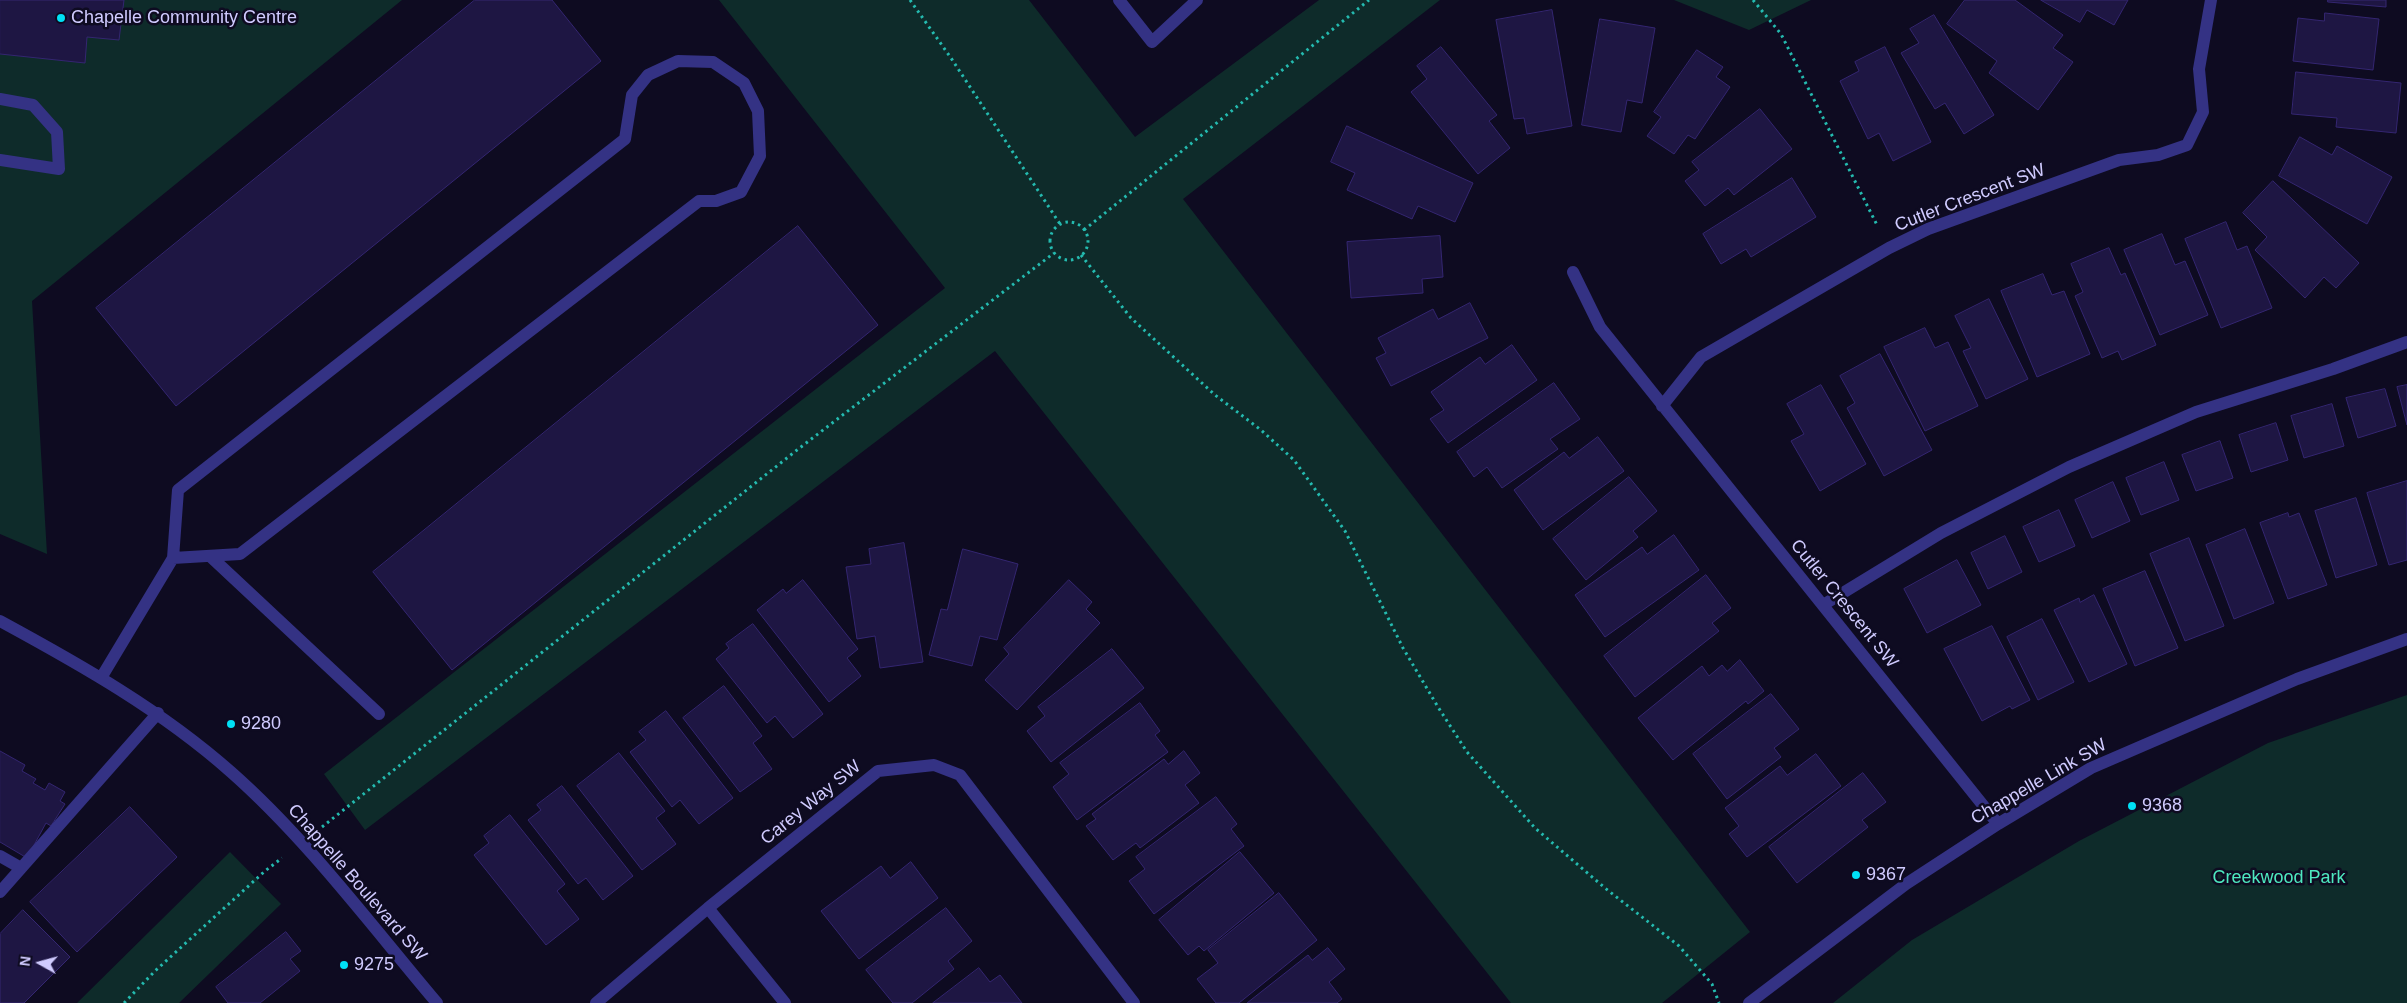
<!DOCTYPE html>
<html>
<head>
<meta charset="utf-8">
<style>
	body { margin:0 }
	#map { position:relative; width:2407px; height:1003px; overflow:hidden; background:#0e0b21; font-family:Helvetica,sans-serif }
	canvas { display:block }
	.north { position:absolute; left:15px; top:938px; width:50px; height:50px; -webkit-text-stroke:4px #0e0b21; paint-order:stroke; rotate:277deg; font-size:14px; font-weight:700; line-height:20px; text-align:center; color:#d0cbff }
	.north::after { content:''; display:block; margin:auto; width:18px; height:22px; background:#d0cbff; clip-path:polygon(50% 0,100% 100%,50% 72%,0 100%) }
</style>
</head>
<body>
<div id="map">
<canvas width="2407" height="1003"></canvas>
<div class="north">N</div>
</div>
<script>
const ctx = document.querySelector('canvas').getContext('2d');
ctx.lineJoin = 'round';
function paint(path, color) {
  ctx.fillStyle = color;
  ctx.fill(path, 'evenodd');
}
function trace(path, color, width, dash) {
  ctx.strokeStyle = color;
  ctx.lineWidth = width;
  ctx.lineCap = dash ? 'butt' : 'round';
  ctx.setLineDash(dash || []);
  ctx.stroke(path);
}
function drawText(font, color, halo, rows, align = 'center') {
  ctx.font = font + ' Helvetica,sans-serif';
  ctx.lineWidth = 5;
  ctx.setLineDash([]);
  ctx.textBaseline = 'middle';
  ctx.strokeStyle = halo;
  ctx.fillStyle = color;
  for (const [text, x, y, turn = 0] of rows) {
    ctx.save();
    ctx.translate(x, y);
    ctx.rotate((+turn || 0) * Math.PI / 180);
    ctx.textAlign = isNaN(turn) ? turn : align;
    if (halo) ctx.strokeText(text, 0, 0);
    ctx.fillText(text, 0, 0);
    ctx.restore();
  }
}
paint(new Path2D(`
	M0 0H402L32 301 47 554 0 534Z
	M719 0H1029L1135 137 1319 0H1440L1183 199 1750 932 1662 1003H1511L995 351 365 830 324 774 945 288Z
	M1674 0H1811L1749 30Z
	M2407 695V1003H1833L1912 940 2079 841 2268 743Z
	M230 852 281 904 179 1003H77Z`), '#0e2b2a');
const building = new Path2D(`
	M0 0H124L119 40 87 37 85 63 0 54Z
	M475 0H552L601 61 176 406 96 308Z
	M1965 0H2015L2063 35 2053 48 2073 62 2038 110 1989 73 1997 61 1947 24Z
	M2041 0H2128L2114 25 2087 10 2080 22Z
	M2328 0H2386V7L2328 2Z
	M1552 10 1572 126 1527 134 1524 118 1514 119 1496 20Z
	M2325 13 2379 19 2373 70 2293 61 2298 18 2324 21Z
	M1934 15 1994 115 1964 134 1945 103 1935 109 1901 53 1919 43 1910 29Z
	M1600 19 1655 28 1642 103 1627 100 1621 132 1582 125Z
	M1441 47 1497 115 1489 121 1510 148 1478 174 1411 92 1427 79 1417 66Z
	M1885 47 1931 142 1893 161 1879 133 1868 139 1840 81 1859 71 1855 62Z
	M1697 50 1723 67 1716 77 1730 87 1695 139 1688 135 1674 154 1647 136 1661 117 1654 112Z
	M2296 72 2401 83 2396 133 2336 127 2337 118 2292 114Z
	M1760 109 1792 149 1734 195 1728 188 1705 206 1685 181 1699 170 1692 162Z
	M1347 126 1473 183 1455 222 1418 206 1412 219 1347 190 1355 173 1331 162Z
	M2300 137 2332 155 2337 146 2392 177 2367 224 2279 176Z
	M1792 178 1816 217 1751 257 1746 249 1721 264 1703 234Z
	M2273 181 2359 263 2336 288 2324 277 2305 298 2255 250 2267 237 2243 213Z
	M2226 222 2237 250 2247 246 2272 308 2221 328 2185 239Z
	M798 226 878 325 452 670 373 572Z
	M2162 234 2175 265 2185 261 2208 315 2160 335 2124 250Z
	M1440 236 1443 277 1422 279 1423 293 1351 298 1347 242Z
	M2109 248 2121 275 2125 273 2156 345 2122 360 2118 351 2102 358 2075 296 2083 292 2071 264Z
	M2043 274 2052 295 2064 291 2090 354 2037 377 2001 291Z
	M1989 299 2028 379 1986 399 1963 351 1971 348 1955 316Z
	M1470 303 1488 338 1391 386 1376 358 1386 353 1378 338 1433 309 1438 319Z
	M1925 328 1935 348 1948 342 1978 406 1925 431 1884 347Z
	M1512 345 1537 380 1448 443 1430 419 1444 410 1431 392 1480 357 1485 364Z
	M1880 354 1932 450 1884 476 1847 408 1855 403 1840 376Z
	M1554 383 1580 419 1550 439 1558 449 1502 488 1487 467 1474 477 1457 452Z
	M1821 385 1866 464 1820 491 1791 441 1804 434 1787 404Z
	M2407 385V425L2397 387Z
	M2385 389 2396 426 2358 438 2346 398Z
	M2332 404 2344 446 2304 458 2291 416Z
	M2276 423 2288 460 2251 472 2239 435Z
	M1598 437 1624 471 1543 530 1514 490 1564 452 1569 458Z
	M2220 441 2233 478 2196 491 2182 455Z
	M2164 462 2179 500 2141 515 2126 478Z
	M1629 477 1657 511 1633 531 1638 537 1586 580 1553 539Z
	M2407 481V560L2389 565 2367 493Z
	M2113 482 2130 521 2092 538 2075 500Z
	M2356 498 2377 565 2336 578 2315 511Z
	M2059 510 2075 546 2039 562 2023 527Z
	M2288 513 2289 517 2299 513 2327 585 2288 599 2260 523Z
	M2245 529 2274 603 2234 619 2206 545Z
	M1674 535 1699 570 1605 637 1575 595 1642 547 1647 554Z
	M2005 536 2022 572 1988 589 1971 553Z
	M2189 538 2224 626 2185 641 2150 554Z
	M904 543 923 662 880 668 875 636 857 639 846 567 871 564 869 549Z
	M963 549 1018 564 997 640 980 636 972 666 929 655 941 609 947 610Z
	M1957 560 1981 605 1927 633 1904 589Z
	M2145 571 2178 648 2135 666 2103 589Z
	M1706 575 1731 608 1712 623 1719 631 1635 697 1604 656Z
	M803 580 858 649 847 658 861 676 829 702 757 610 783 589 786 593Z
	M1069 580 1092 602 1086 609 1100 623 1017 710 985 680 1009 654 1004 648Z
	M2094 595 2127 664 2089 682 2054 610 2079 598 2080 602Z
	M2042 619 2074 682 2038 700 2007 637Z
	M753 624 823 714 793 738 775 716 767 723 716 659 729 648 726 644Z
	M1992 626 2030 700 2012 709 2010 706 1982 721 1944 649Z
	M1112 649 1144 688 1051 762 1027 731 1045 716 1038 707Z
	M1740 660 1764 691 1748 704 1746 701 1673 760 1638 718 1702 666 1709 676 1722 665 1727 671Z
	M724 686 762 736 753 743 772 769 740 792 683 718Z
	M1771 694 1799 729 1774 748 1781 757 1727 799 1693 754Z
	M1140 703 1160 731 1155 735 1168 752 1077 820 1053 787 1069 774 1060 763Z
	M666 711 733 798 699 824 680 800 672 807 630 752 646 740 639 732Z
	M0 751 25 765 22 771 36 779 33 783 45 790 49 783 65 792 60 801 65 804 51 826 46 823 27 858 0 842Z
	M1184 751 1200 773 1185 785 1199 803 1140 848 1136 843 1113 860 1086 826 1096 819 1092 814 1164 759 1168 764Z
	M619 753 665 811 656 818 676 844 642 870 577 786Z
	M1816 754 1841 786 1747 857 1729 834 1739 826 1725 808 1780 766 1787 775Z
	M1863 773 1886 802 1862 820 1868 827 1797 883 1769 847Z
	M562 786 633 876 603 900 586 878 578 884 528 820 541 810 537 805Z
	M1216 797 1237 824 1231 829 1244 846 1154 914 1129 881 1145 869 1136 857Z
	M130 807 177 857 77 952 30 902Z
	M510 815 565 884 557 891 579 919 546 945 474 855 489 843 484 836Z
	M1240 852 1274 893 1204 951 1199 946 1188 955 1159 920Z
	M911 862 938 898 859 959 821 911 881 866 890 878Z
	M1279 893 1317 940 1239 1003H1216L1197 979 1218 963 1208 950Z
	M946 908 972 941 948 961 954 969 912 1003H893L866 970Z
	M23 910 70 957 24 1003H0V934Z
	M286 932 301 951 290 959 300 971 260 1003H228L216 987Z
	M1328 948 1345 969 1329 982 1342 999 1337 1003H1247L1308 955 1312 960Z
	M979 968 990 982 1000 975 1022 1003H933Z`);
paint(building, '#1e1643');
trace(building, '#342671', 1);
trace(new Path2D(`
	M910 0 951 58 1060 224
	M1753 0 1781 34 1877 225
	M1050 241a19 19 0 1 1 38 0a19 19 0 1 1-38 0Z
	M1084 230 1369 0
	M1081 255 1131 318 1215 395 1261 430 1294 460 1345 531 1403 648 1438 707 1467 752 1535 828 1605 888 1679 946 1712 984 1719 1003
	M322 827 797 450 1054 253
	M124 1003 155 971 265 871 282 858`), '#24baaf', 3, [2.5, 4]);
trace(new Path2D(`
	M1119 0 1152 42 1197 0
	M0 99 33 105 57 132 59 169 0 160
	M1573 272 1600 327 1998 824
	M1662 406 1701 357 1889 248 1928 229 2119 160 2158 155 2187 145 2203 112 2199 69 2211 0
	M210 556 379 714
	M1823 605 1941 533 2069 467 2196 412 2333 369 2407 342
	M0 621C81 665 161 710 231 772 307 839 371 925 437 1003
	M101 678 173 558 240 554 699 201H716L741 192 760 156 758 111 744 83 713 62 678 61 648 75 632 95 625 139 178 490 173 558
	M0 856 21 868
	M0 892 158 713
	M708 908 785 1003
	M596 1003 708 908 878 771 934 765 960 775 1134 1003
	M1749 1003 1906 884 1998 824 2091 768 2297 679 2407 639`), '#343284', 12);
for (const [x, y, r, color] of [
	[61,18,5,"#00e1f6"],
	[231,724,5,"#00e1f6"],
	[2132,806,5,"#00e1f6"],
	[1856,875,5,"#00e1f6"],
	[344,965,5,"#00e1f6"]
]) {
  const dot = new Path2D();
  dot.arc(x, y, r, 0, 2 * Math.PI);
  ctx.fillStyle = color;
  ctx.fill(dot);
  trace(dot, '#0e0b21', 2);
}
drawText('18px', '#d0cbff', '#0e0b21', [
	["Chapelle Community Centre",71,18],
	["9280",241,724],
	["9368",2142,806],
	["9367",1866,875],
	["9275",354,965]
], 'left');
drawText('18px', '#d0cbff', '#0e0b21', [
	["Cutler Crescent SW",1970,198,-21],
	["Cutler Crescent SW",1844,604,51],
	["Chappelle Link SW",2039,782,-30],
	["Carey Way SW",811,803,-39],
	["Chappelle Boulevard SW",357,883,49]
]);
drawText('18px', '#4ee8bf', '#0e0b21', [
	["Creekwood Park",2279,878]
]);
</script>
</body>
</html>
